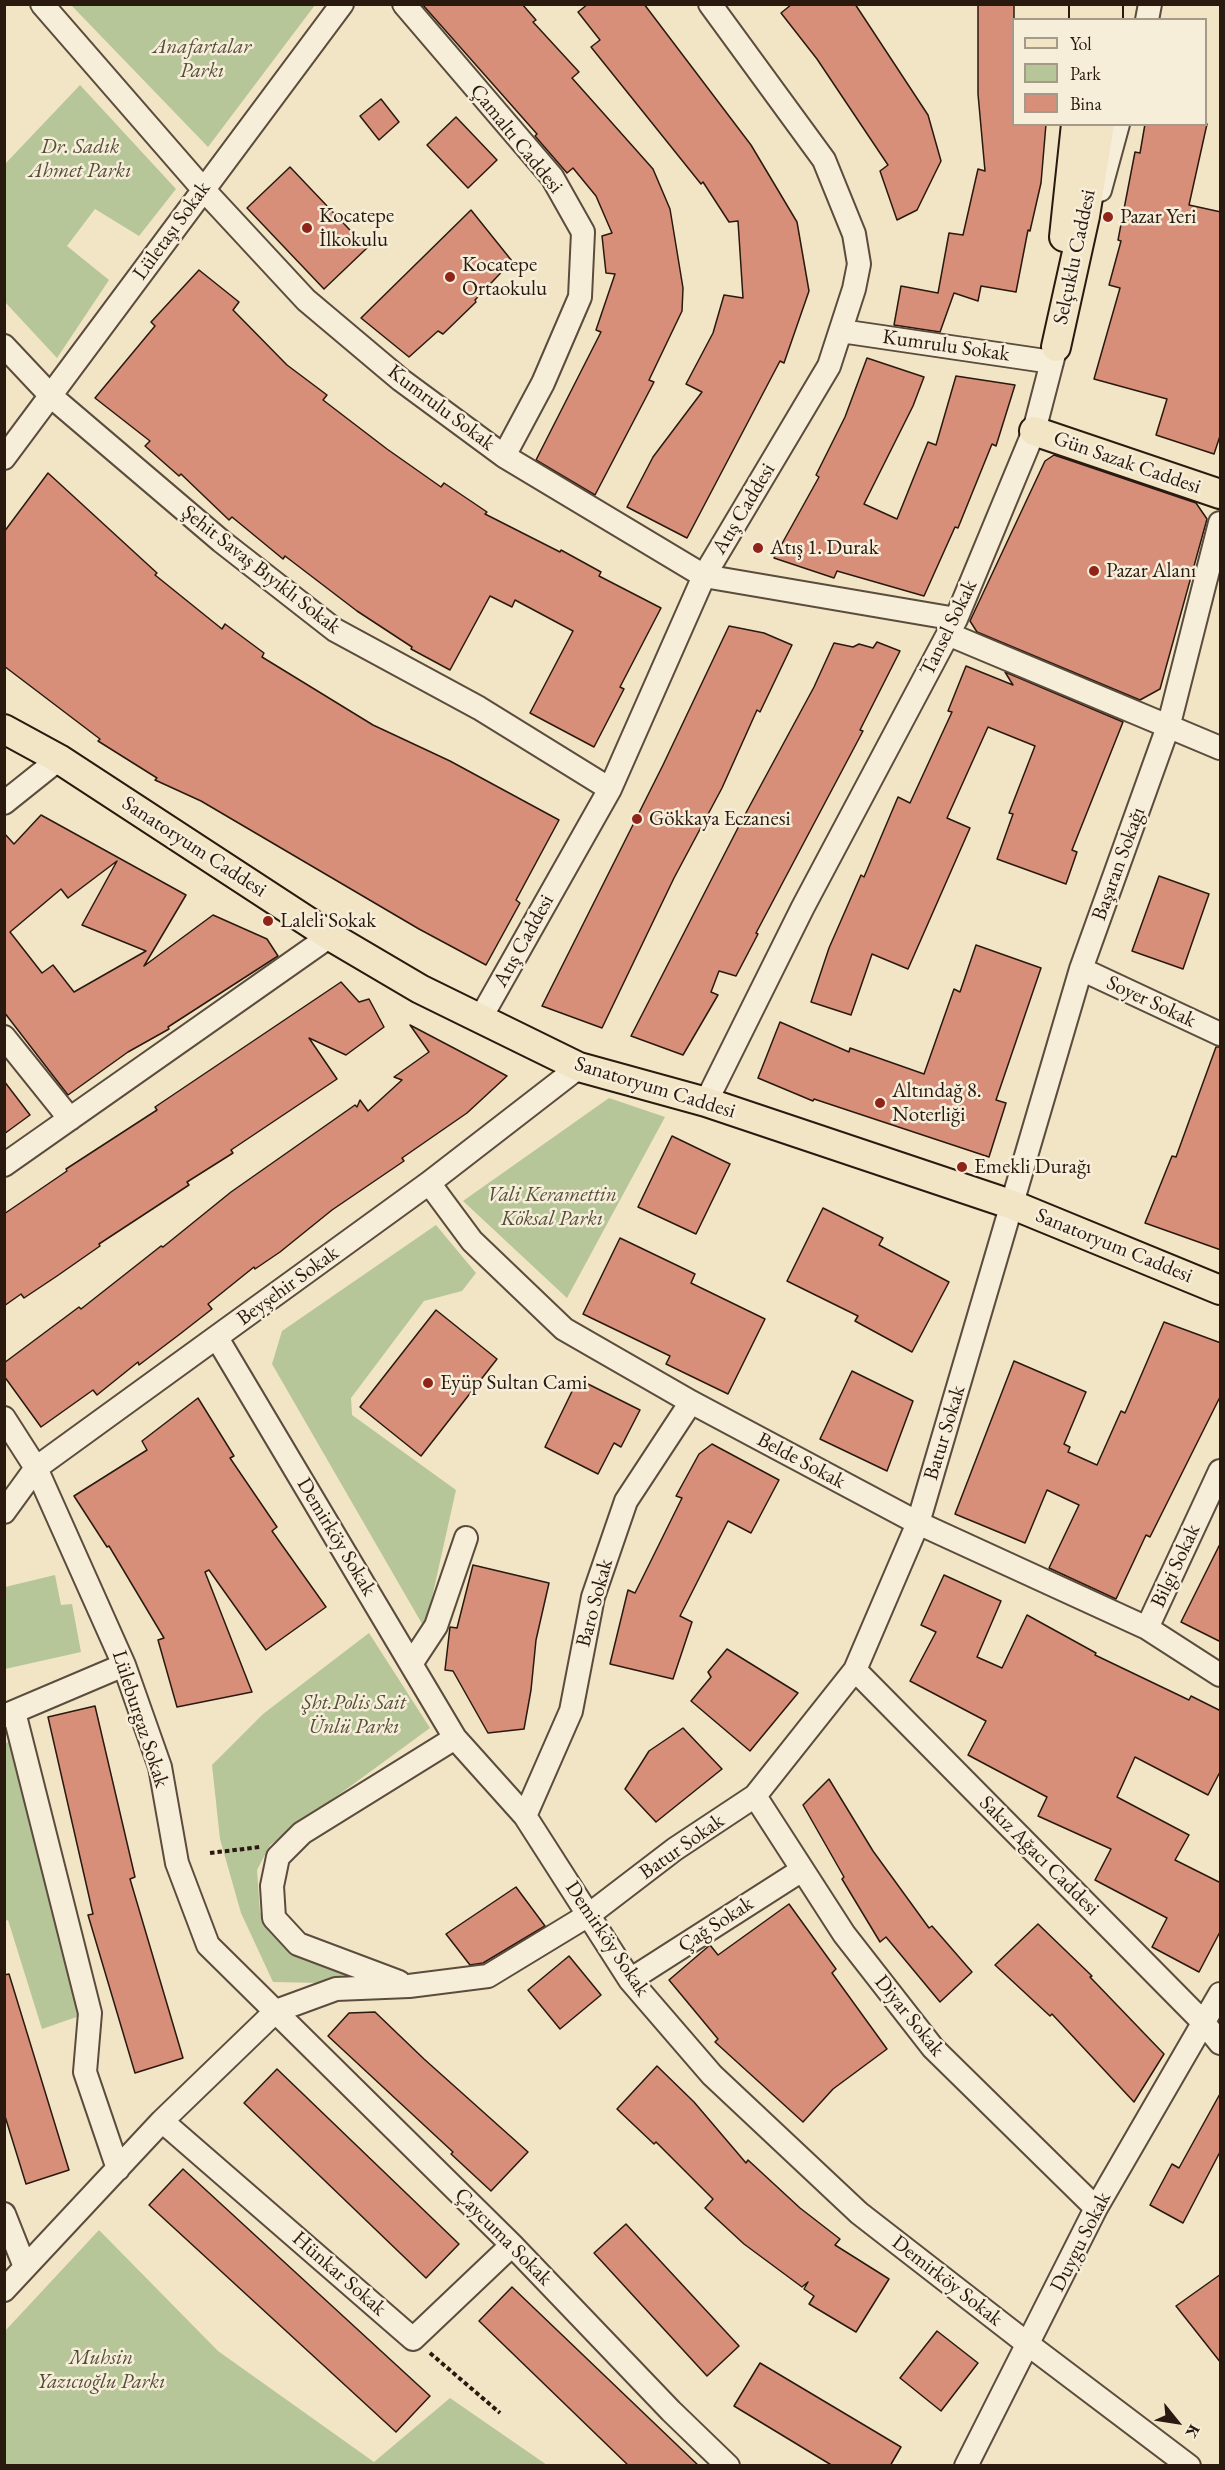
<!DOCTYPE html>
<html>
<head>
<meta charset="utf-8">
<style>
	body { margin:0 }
	#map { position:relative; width:1225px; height:2470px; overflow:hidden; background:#f2e5c6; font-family:"EB Garamond",serif }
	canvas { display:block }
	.frame { position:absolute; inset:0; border:6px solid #29190f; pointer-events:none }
	.legend { position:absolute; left:1012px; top:18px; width:195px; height:108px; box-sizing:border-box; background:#f7eeda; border:2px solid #a59989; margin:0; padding:8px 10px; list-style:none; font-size:18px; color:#29190f }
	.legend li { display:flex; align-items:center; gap:12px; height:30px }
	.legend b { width:30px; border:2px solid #a59989 }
	.north { position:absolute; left:1147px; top:2392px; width:60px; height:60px; -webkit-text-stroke:4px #f7eeda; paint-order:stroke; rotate:120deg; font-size:16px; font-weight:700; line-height:24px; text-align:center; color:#29190f }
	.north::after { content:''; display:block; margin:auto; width:21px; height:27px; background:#29190f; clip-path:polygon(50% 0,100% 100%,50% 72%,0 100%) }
</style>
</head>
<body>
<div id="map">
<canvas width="1225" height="2470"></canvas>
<div class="frame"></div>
<ul class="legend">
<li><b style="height:8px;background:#f2e5c6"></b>Yol</li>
<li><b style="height:16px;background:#b6c699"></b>Park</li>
<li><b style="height:16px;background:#d88f79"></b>Bina</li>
</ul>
<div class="north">K</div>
</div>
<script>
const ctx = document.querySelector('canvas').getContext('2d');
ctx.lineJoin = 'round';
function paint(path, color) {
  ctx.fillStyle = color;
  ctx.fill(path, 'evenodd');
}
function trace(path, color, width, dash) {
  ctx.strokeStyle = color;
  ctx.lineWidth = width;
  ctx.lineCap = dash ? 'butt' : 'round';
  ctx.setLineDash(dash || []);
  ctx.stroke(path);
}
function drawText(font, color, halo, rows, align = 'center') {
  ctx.font = font + ' "EB Garamond",serif';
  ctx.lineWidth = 5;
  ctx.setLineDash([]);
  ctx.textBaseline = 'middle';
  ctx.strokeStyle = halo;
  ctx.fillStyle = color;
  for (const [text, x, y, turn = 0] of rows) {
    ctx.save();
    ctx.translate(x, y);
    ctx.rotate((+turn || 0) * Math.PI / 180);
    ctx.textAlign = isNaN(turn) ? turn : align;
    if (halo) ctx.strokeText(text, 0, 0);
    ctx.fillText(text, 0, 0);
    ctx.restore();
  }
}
paint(new Path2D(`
	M71 5H315L208 147Z
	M80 85 176 189 139 236 95 209 67 246 109 280 57 358 5 302V164Z
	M609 1098 665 1117 567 1298 463 1201Z
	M436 1225 476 1273 462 1291 424 1301 351 1398 352 1415 456 1490 425 1629 272 1364 282 1331Z
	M55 1575 61 1605 72 1604 81 1652 5 1669V1587Z
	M369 1633 430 1728 270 1845 257 1870 260 1912 276 1939 297 1956 336 1968 358 1977 323 1983 273 1982 241 1913 220 1839 212 1765 263 1714Z
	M17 1741 85 2014 42 2029 8 1920 5 1921 4 1743Z
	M99 2230 218 2351 374 2462 450 2398 547 2465H5V2331Z`), '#b6c699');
const building = new Path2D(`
	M422 4H522L536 20 533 22 579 72 572 78 653 169 670 209 683 288 682 311 649 380 654 382 595 495 536 460 601 332 596 330 615 274 606 273 602 236 612 233 596 196 573 168 567 173 535 136 537 134Z
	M588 4H644L751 145 797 222 809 291 784 363 780 361 687 538 627 507 653 457 702 392 686 384 713 333 724 295 743 298 738 221 729 222 703 182 701 184 591 47 600 40 578 12Z
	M792 4H855L928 115 941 161 917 210 897 220 880 171 888 165 817 59 781 13Z
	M978 4H1014V124H1046L1041 183 1030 231 1028 230 1016 292 981 286 978 301 954 293 940 332 894 325 901 286 938 293 949 233 963 235 978 169 985 171 978 94Z
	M381 99 399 122 379 140 360 116Z
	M456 117 497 160 468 188 427 145Z
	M1145 124H1207L1189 205 1221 212V433L1214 454 1156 435 1167 399 1094 379 1120 288 1109 285 1121 241 1118 240 1135 152 1140 153Z
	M290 167 367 248 324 289 247 208Z
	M471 210 512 261 475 300 476 302 443 334 438 331 409 357 361 318Z
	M199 270 239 302 233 310 287 365 327 395 323 400 387 449 441 487 444 483 487 512 485 514 560 552 561 550 601 572 599 576 661 608 620 687 624 689 594 747 530 713 573 631 515 600 512 607 490 596 450 670 411 649 412 647 357 611 285 556 283 559 232 517 229 520 181 474 179 476 145 446 150 441 95 398 155 326 151 322Z
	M867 358 924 377 913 406 864 504 897 519 928 442 936 445 956 376 1015 385 996 446 992 444 958 528 955 527 924 596 837 571 834 578 774 558 819 477 816 475 845 417Z
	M1054 455 1196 503 1207 519 1160 689 1140 700 977 632 970 621 1045 461Z
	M48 473 157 573 155 575 222 629 225 624 264 653 262 657 373 725 450 761 559 820 516 900 520 903 486 965 419 929 201 801 155 780 157 778 98 741 100 739 4 666V532Z
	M729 626 764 633 792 645 760 712 757 710 722 788 674 878 602 1028 542 1006 663 765Z
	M877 642 900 651 860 730 863 731 756 933 758 934 736 976 719 971 711 992 718 995 683 1055 631 1036 741 822 814 687 834 643 853 647 859 644 873 648Z
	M966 666 1013 685 1005 672 1123 722 1072 850 1077 852 1066 884 997 859 1013 814 1009 813 1035 746 988 727 947 818 970 828 908 969 872 954 851 1015 811 1002 829 948 861 875 864 877 898 797 910 803 952 712 948 711Z
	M41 815 186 895 144 966 213 915 267 939 278 956 168 1027 169 1029 128 1052 68 1095 4 1012V833L14 844ZM117 861 82 925 146 951 74 992 53 965 42 973 10 932 61 889 68 898Z
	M1159 876 1209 894 1183 969 1132 951Z
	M976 945 1041 968 996 1100 1006 1103 989 1157 814 1099 813 1101 758 1078 780 1022 849 1052 850 1048 924 1074 954 989 960 992Z
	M341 982 359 1002 369 999 384 1027 346 1055 309 1038 337 1079 231 1150 233 1153 187 1182 189 1185 99 1244 100 1246 57 1276 24 1298 21 1294 4 1306V1214L67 1171 66 1169 157 1110 155 1107Z
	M410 1025 507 1076 467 1113 402 1158 404 1161 332 1210 280 1252 255 1269 254 1267 208 1304 212 1309 180 1334 139 1365 138 1362 97 1395 93 1390 41 1427 4 1376V1363L79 1307 81 1309 161 1246 163 1247 231 1192 355 1105 357 1107 360 1100 368 1111 402 1080 394 1077 429 1052Z
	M1216 1047H1221V1250L1145 1223 1172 1156 1176 1157Z
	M4 1081 30 1115 4 1134Z
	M672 1136 730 1164 696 1234 638 1207Z
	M823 1208 883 1238 879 1245 949 1282 912 1352 855 1321 858 1316 787 1281Z
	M620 1238 695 1274 691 1283 765 1319 728 1394 666 1364 670 1356 583 1314Z
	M436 1310 497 1359 421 1456 360 1407Z
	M1164 1322 1221 1343V1395L1150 1537 1146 1535 1116 1599 1049 1568 1079 1505 1047 1490 1025 1543 955 1514 1014 1361 1086 1392 1064 1444 1070 1447 1068 1452 1097 1465 1121 1411 1125 1413Z
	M852 1371 913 1401 887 1471 820 1439Z
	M578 1379 640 1410 621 1447 614 1443 598 1474 545 1447Z
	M198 1398 234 1456 230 1458 277 1527 272 1531 326 1607 266 1650 209 1570 205 1572 252 1692 177 1707 158 1640 164 1638 109 1546 107 1547 74 1496 147 1450 142 1441Z
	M712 1444 779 1480 751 1533 728 1521 680 1616 692 1622 673 1679 610 1664 628 1590 635 1593 682 1498 676 1496 699 1454Z
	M1221 1542V1642L1181 1622Z
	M473 1565 549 1583 536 1640 531 1690 524 1729 488 1733 453 1671 445 1670 450 1627 457 1628Z
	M944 1575 1001 1601 977 1657 1002 1668 1027 1615 1096 1653 1095 1655 1189 1700 1191 1696 1221 1711V1770L1208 1795 1135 1757 1117 1797 1189 1835 1175 1860 1221 1883V1930L1199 1972 1152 1947 1167 1918 1095 1880 1111 1849 1038 1816 1047 1797 968 1755 986 1721 910 1681 936 1632 921 1625Z
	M727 1649 798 1693 750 1751 691 1701 711 1677 708 1672Z
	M95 1706 135 1877 130 1879 183 2058 135 2073 88 1915 93 1914 48 1717Z
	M683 1728 722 1769 656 1822 625 1789 649 1751Z
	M829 1779 873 1851 929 1928 932 1926 972 1972 940 2002 886 1937 880 1942 842 1879 844 1877 803 1805Z
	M516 1887 545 1926 483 1963 470 1965 446 1934Z
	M789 1904 836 1969 832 1973 887 2049 833 2089 803 2122 715 2042 718 2039 669 1980 710 1945 718 1955Z
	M1038 1924 1092 1976 1090 1977 1164 2054 1134 2102 1052 2014 1050 2016 995 1965Z
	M569 1956 601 1995 560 2029 528 1990Z
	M9 1974 69 2170 26 2184 4 2113V1975Z
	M375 2012 424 2059 528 2152 491 2191 451 2154 453 2152 328 2036 349 2013Z
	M657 2066 694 2102 746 2163 748 2160 800 2208 840 2239 835 2245 889 2279 856 2332 809 2304 814 2296 804 2289 808 2282 802 2287 744 2244 705 2208 713 2199 656 2142 654 2144 617 2109Z
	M277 2069 459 2244 426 2278 244 2103Z
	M1221 2092V2150L1183 2223 1150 2205 1172 2164 1179 2168Z
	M183 2169 430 2396 396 2432 149 2205Z
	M626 2224 739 2346 707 2376 594 2253Z
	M1221 2274V2363L1176 2306Z
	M512 2287 699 2466H629L479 2321Z
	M937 2331 978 2363 941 2411 900 2378Z
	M760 2363 901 2447 890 2466H833L734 2406Z`);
paint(building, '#d88f79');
trace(building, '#29190f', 1.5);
const minor = new Path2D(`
	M42 4 203 189 306 300 401 380 504 456 704 576 956 619
	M404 4 552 177 583 232 580 297 543 383 504 456
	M1147 20 1150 4
	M1100 190 1118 124
	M841 331 1052 362
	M4 346 52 397 221 541 335 630 479 708 610 789
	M4 458 342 4
	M948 634 1220 748
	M4 803 59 759
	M1081 969 1220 1034
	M480 1019 610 789 704 576 829 366 854 289 859 264 854 234 824 160 710 4
	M4 1037 70 1119
	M706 1102 803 907 956 619 1034 431 1060 331
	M4 1165 330 936
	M429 1183 472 1241 564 1329 691 1402 918 1523 1147 1628 1220 1675
	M217 1338 455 1738 525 1816 630 1980 712 2075 859 2213 1029 2345 1189 2466
	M4 1418 36 1468 124 1665 160 1767 177 1863 208 1945 512 2245 671 2411 728 2466
	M4 1512 36 1468 429 1183 579 1067
	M1147 1628 1220 1471
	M411 1664 436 1626 466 1538
	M855 1670 1204 2023 1220 2043
	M14 1712 90 2013 85 2072 118 2169
	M4 1716 124 1665
	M755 1796 844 1934 933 2048 1096 2208
	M525 1816 571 1711 593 1597 626 1501 691 1402
	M630 1980 802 1870
	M399 1982 298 1944 274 1918 272 1886 278 1857 302 1833 455 1738
	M162 2121 413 2339 512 2245
	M4 2214 25 2267
	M4 2290 162 2121 276 2011 336 1989 409 1986 488 1976 590 1914 675 1849 755 1796 855 1670 918 1523 1081 969 1169 724 1220 523
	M966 2466 1096 2208 1220 1994`);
const major = new Path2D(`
	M1084 20V4
	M1108 20V4
	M1064 237 1076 124
	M1056 347 1085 216 1100 124
	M1034 431 1220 494
	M4 729 59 759 330 936 420 989 579 1067 706 1102 1013 1205 1220 1290`);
trace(minor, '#5b4c3d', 26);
trace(major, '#29190f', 32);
trace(new Path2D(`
	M210 1853 260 1847
	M430 2353 500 2413`), '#29190f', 4, [4.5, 3]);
trace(minor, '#f7eeda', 22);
trace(major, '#f2e5c6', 28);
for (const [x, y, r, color] of [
	[1108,217,6,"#8f2418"],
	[307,228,6,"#8f2418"],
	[450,277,6,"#8f2418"],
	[758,548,6,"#8f2418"],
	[1094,571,6,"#8f2418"],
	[637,819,6,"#8f2418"],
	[268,921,6,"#8f2418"],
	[880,1103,6,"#8f2418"],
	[962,1167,6,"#8f2418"],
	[428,1383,6,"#8f2418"]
]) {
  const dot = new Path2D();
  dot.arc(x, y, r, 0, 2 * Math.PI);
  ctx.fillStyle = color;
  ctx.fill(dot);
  trace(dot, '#f7eeda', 2);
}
drawText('italic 21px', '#534d38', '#f7eeda', [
	["Anafartalar",202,47],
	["Parkı",202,71],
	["Dr. Sadık",80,147],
	["Ahmet Parkı",80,171],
	["Vali Keramettin",552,1195],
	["Köksal Parkı",552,1219],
	["Şht.Polis Sait",354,1703],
	["Ünlü Parkı",354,1727],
	["Muhsin",101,2358],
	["Yazıcıoğlu Parkı",101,2382]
]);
drawText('21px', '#29190f', '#f7eeda', [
	["Çamaltı Caddesi",516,139,51],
	["Lületaşı Sokak",172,231,-54],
	["Selçuklu Caddesi",1075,257,-78],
	["Kumrulu Sokak",946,346,8],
	["Kumrulu Sokak",441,408,37],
	["Gün Sazak Caddesi",1127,463,19],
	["Atış Caddesi",744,509,-59],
	["Şehit Savaş Bıyıklı Sokak",261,570,38],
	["Tansel Sokak",949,628,-64],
	["Sanatoryum Caddesi",194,847,33],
	["Başaran Sokağı",1119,864,-70],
	["Atış Caddesi",524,941,-61],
	["Soyer Sokak",1151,1002,25],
	["Sanatoryum Caddesi",655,1088,17],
	["Sanatoryum Caddesi",1114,1246,22],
	["Beyşehir Sokak",288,1286,-36],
	["Batur Sokak",945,1433,-73],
	["Belde Sokak",801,1461,28],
	["Demirköy Sokak",336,1537,59],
	["Bilgi Sokak",1176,1566,-65],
	["Baro Sokak",595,1603,-75],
	["Lüleburgaz Sokak",140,1719,72],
	["Batur Sokak",682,1847,-35],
	["Sakız Ağacı Caddesi",1039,1856,45],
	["Çağ Sokak",716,1925,-33],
	["Demirköy Sokak",607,1939,56],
	["Diyar Sokak",909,2016,51],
	["Çaycuma Sokak",503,2237,45],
	["Duygu Sokak",1081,2242,-63],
	["Hünkar Sokak",339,2274,41],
	["Demirköy Sokak",947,2281,38]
]);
drawText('21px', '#29190f', '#f7eeda', [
	["Kocatepe",319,216],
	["İlkokulu",319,240],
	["Pazar Yeri",1120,217],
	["Kocatepe",462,265],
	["Ortaokulu",462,289],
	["Atış 1. Durak",770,548],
	["Pazar Alanı",1106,571],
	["Gökkaya Eczanesi",649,819],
	["Laleli Sokak",280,921],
	["Altındağ 8.",892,1091],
	["Noterliği",892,1115],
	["Emekli Durağı",974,1167],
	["Eyüp Sultan Cami",440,1383]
], 'left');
</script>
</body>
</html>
